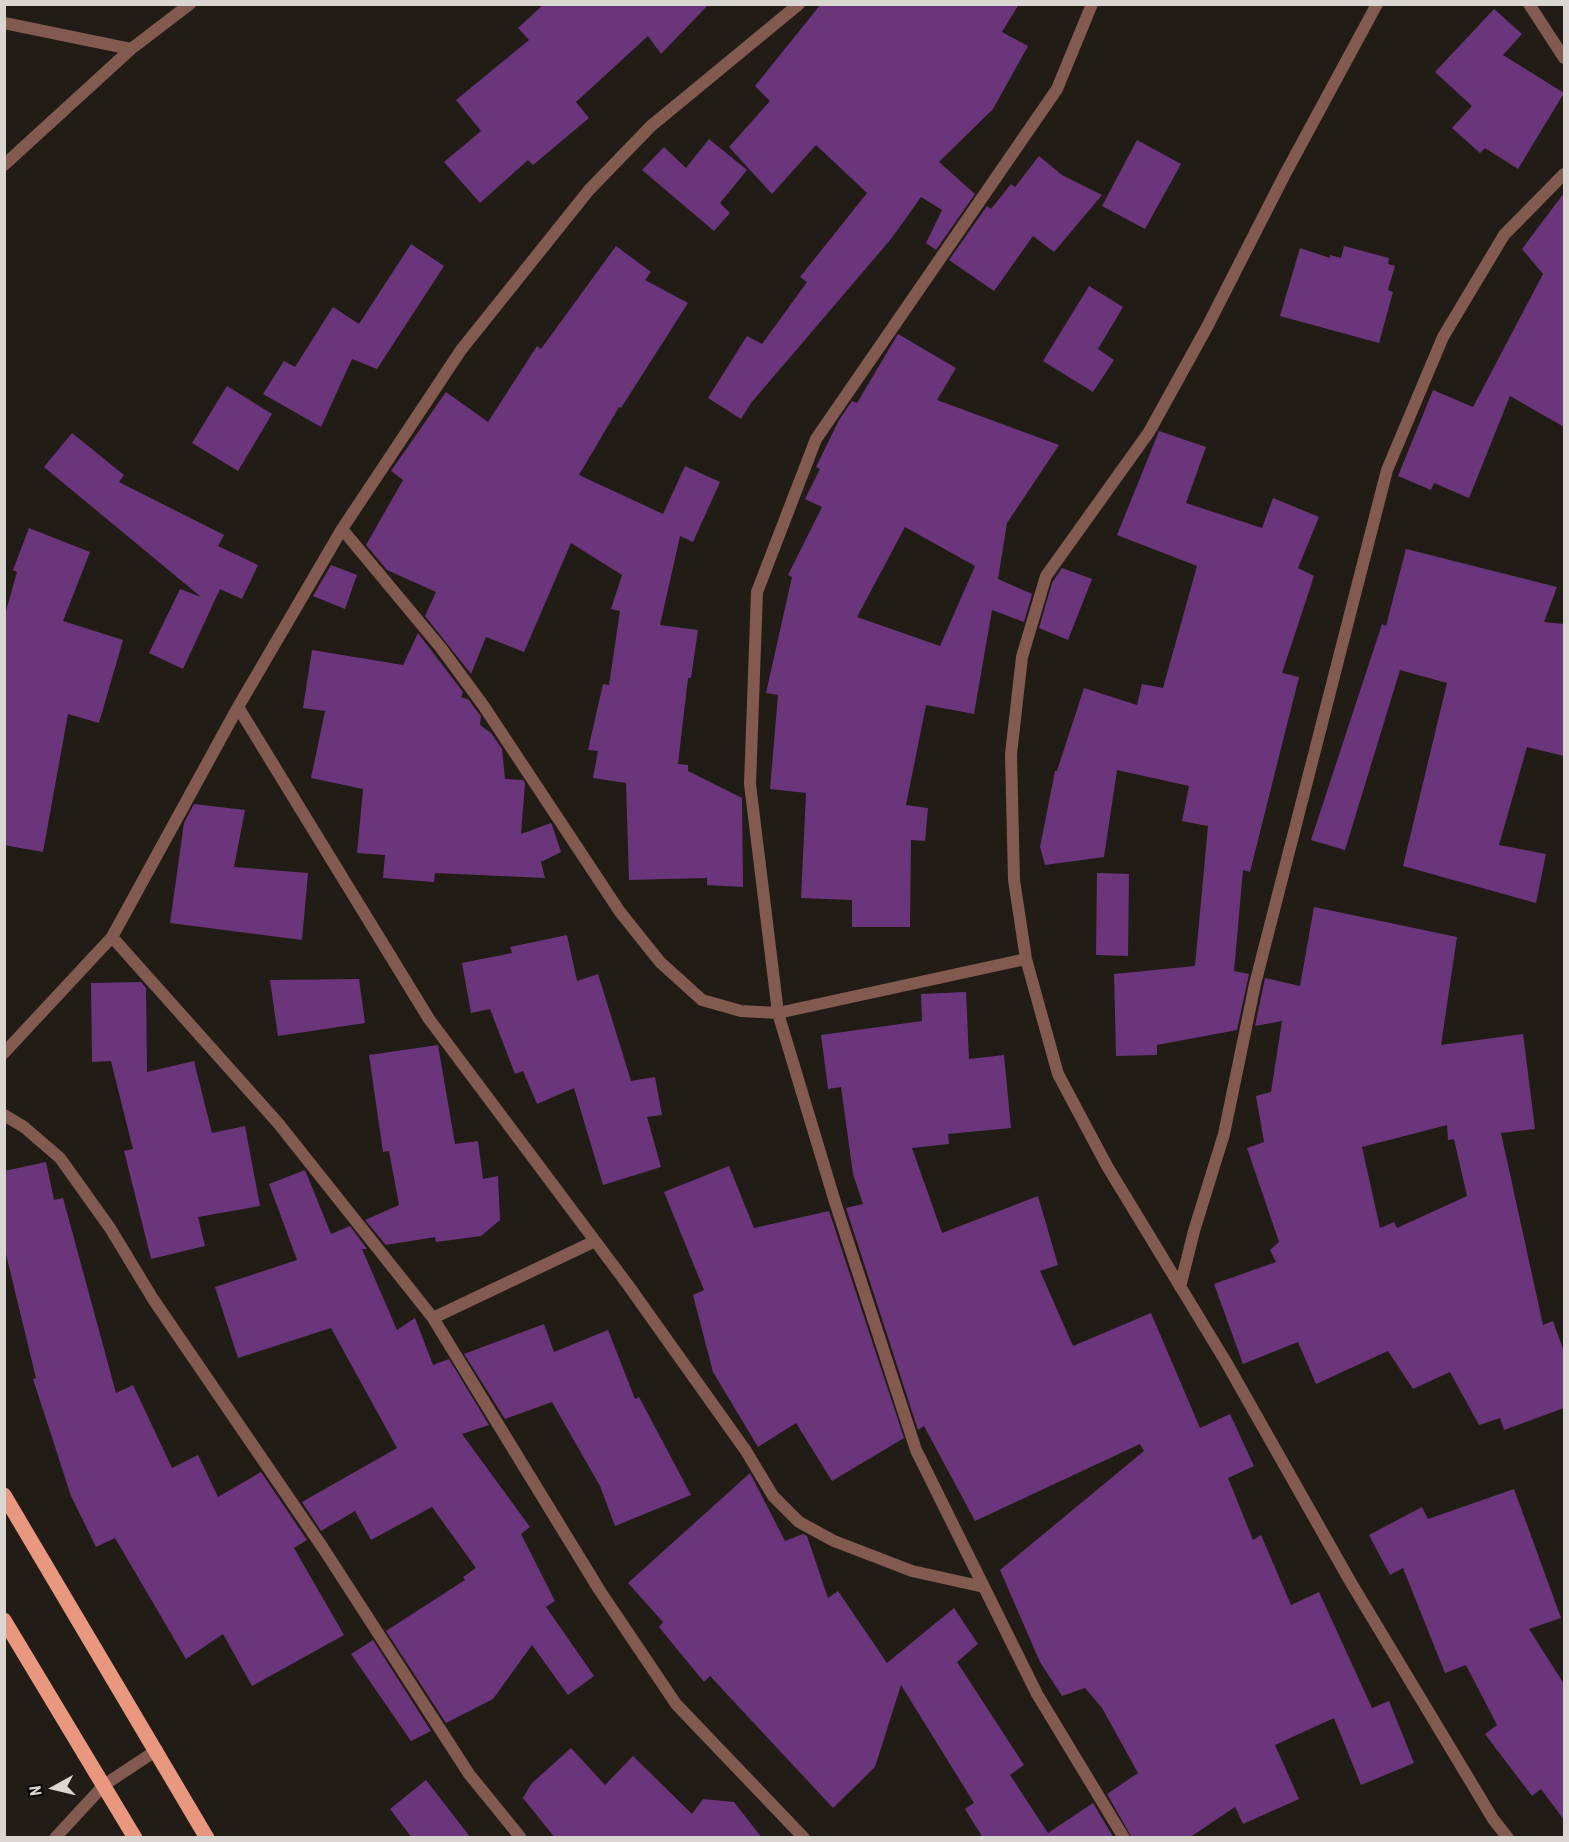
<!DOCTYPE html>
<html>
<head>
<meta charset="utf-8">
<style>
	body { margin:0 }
	#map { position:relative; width:1569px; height:1842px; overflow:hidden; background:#221c16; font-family:"Roboto Condensed",sans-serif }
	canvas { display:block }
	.frame { position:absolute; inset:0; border:6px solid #dad6d2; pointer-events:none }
	.north { position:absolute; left:24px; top:1758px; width:60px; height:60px; -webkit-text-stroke:4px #090705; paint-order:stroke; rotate:262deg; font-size:16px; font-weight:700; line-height:24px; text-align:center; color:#dad6d2 }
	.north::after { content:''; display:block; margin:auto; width:21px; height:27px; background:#dad6d2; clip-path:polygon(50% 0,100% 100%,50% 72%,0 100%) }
</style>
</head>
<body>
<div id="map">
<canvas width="1569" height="1842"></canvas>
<div class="frame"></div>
<div class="north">N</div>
</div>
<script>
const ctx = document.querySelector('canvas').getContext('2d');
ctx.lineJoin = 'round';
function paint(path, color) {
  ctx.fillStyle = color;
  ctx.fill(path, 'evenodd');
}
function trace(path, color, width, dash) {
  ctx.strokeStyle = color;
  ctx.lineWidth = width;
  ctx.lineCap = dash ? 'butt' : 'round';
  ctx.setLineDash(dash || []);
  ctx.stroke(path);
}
paint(new Path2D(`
	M544 4H709L661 54 648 36 576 102 589 118 533 165 528 160 480 203 444 162 481 131 456 100 529 40 518 28Z
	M821 4H1019L1002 32 1028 46 993 109 939 162 975 194 936 250 926 243 942 210 921 197 891 239 751 403 741 419 708 398 747 336 762 344 807 282 800 277 867 193 816 145 772 194 729 147 770 101 755 86Z
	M1494 9 1522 34 1503 55 1564 93 1518 169 1485 148 1480 153 1452 128 1472 106 1435 72Z
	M709 139 747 170 720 203 730 213 714 231 642 170 664 147 686 168Z
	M1137 140 1181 164 1145 229 1102 206Z
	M1039 156 1062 175 1102 195 1054 252 1033 236 994 291 949 260 987 206 991 209 1011 184 1015 187Z
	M1564 193V427L1510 396 1469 498 1434 483 1431 490 1398 476 1433 390 1473 407 1543 274 1522 249Z
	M411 244 444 266 377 369 352 359 321 427 263 394 284 361 295 367 333 307 359 324Z
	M616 246 651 272 645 280 688 303 621 408 619 407 579 475 663 514 685 466 720 482 693 542 680 536 660 625 698 630 691 678H688L678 764 688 765V771L742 798 743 887 707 885V878L629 880 626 783 593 778 598 751 588 750 603 684 609 685 620 611 611 609 622 575 571 543 524 652 486 637 471 674 425 616 436 592 387 570 366 545 403 480 391 471 446 392 488 422 537 346 541 349Z
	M1344 246 1389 258 1388 264 1395 266 1388 290 1393 292 1379 343 1280 316 1300 248 1330 258V255L1341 258Z
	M1089 286 1123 307 1098 349 1114 360 1093 392 1043 361Z
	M898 334 956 368 937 400 1059 445 1007 523 998 579 1032 594 1024 622 992 610 974 714 926 705 906 805 928 808 925 841 911 840 910 927H852V900L801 898 806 793 770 789 778 695 766 693 792 577 788 575 822 507 805 499 820 469 816 467 839 420 852 401 857 403ZM905 527 975 566 940 646 857 617Z
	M227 386 272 414 238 471 192 443Z
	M1159 431 1206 447 1186 503 1262 528 1273 498 1319 517 1298 568 1314 576 1282 673 1299 677 1250 872 1243 870 1234 971 1249 974 1237 1030 1157 1045V1055L1116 1056 1114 974 1195 966 1208 826 1182 821 1189 786 1117 770 1104 857 1045 865 1040 847 1055 771H1057L1084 688 1137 705 1142 684 1163 688 1197 566 1117 535Z
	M72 433 124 475 119 482 224 535 218 546 258 565 242 599 220 589 183 669 149 653 180 589 201 597 44 467Z
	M29 528 90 552 63 621 123 640 99 723 68 714 43 852 4 845V618L17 572 13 570Z
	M1406 549 1557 587 1544 622 1564 624V756L1527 747 1499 845 1546 854 1536 903 1403 866 1447 683 1400 670 1345 850 1311 840 1382 624 1386 626Z
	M331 565 357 575 345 609 313 596Z
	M1062 568 1092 579 1068 640 1039 628 1052 583Z
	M418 633 463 692 461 697 469 700 476 710 481 716 480 725 491 733 502 749 505 779 523 780 525 783 521 834 551 823 552 825 561 852 541 862 545 878 435 873 434 882 383 878 385 855 357 853 363 789 311 778 325 711 303 708 312 650 403 665Z
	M194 804 245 810 234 867 308 873 302 940 170 923 184 823Z
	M1097 873 1129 874 1128 956 1096 955Z
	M1314 907 1457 937 1441 1045 1523 1034 1535 1129 1501 1133 1543 1325 1553 1321 1564 1352V1408L1504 1430 1500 1418 1479 1425 1450 1372 1413 1389 1388 1351 1316 1384 1298 1342 1243 1364 1214 1284 1276 1262 1270 1250 1279 1242 1247 1148 1264 1142 1256 1096 1271 1092 1282 1021 1255 1026 1265 978 1300 986ZM1447 1125 1448 1140 1454 1139 1467 1196 1397 1228 1394 1222 1380 1228 1362 1147Z
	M567 935 577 981 598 974 631 1081 655 1077 662 1115 647 1117 661 1167 603 1185 574 1088 537 1104 523 1071 515 1074 490 1009 471 1013 462 963 512 953 510 947Z
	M359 979 365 1023 278 1036 270 980Z
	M141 982 146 988 147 1072 194 1061 212 1133 245 1126 260 1206 198 1217 205 1246 151 1259 124 1151 133 1149 111 1061 92 1062 91 983Z
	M966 992 969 1059 1004 1055 1011 1128 948 1134 949 1144 912 1148 942 1233 1038 1196 1058 1265 1040 1271 1073 1346 1151 1313 1200 1428 1230 1414 1254 1466 1228 1478 1253 1540 1261 1535 1291 1605 1319 1592 1372 1708 1389 1701 1414 1763 1361 1785 1334 1718 1275 1745 1299 1799 1243 1824 1235 1807 1189 1838H1132L1107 1794 1138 1773 1102 1708 1085 1688 1062 1696 1040 1662 1000 1570 1144 1451 1140 1444 975 1521 924 1426 918 1430 846 1208 863 1204 853 1174 841 1087 828 1089 821 1035 922 1021 921 994Z
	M438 1045 455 1144 478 1141 483 1179 498 1176 500 1220 481 1236 436 1242 435 1237 386 1245 365 1220 399 1205 389 1151 383 1152 369 1055Z
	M46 1162 54 1200 63 1198 116 1393 133 1385 172 1468 198 1455 218 1497 261 1472 307 1540 294 1548 344 1635 252 1686 223 1634 186 1659 115 1538 96 1547 71 1496 33 1379 36 1378 4 1246V1171Z
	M729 1166 754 1228 829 1211 904 1438 832 1481 796 1423 758 1447 713 1372 693 1295 704 1290 664 1192Z
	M305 1170 331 1234 350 1226 367 1249H362L397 1330 415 1318 433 1365 449 1359 489 1425 462 1434 530 1527 521 1534 555 1601 546 1607 594 1676 568 1695 532 1645 493 1699 446 1723 386 1631 465 1580 463 1577 476 1568 432 1507 371 1540 355 1511 321 1531 302 1502 397 1448 331 1328 238 1358 215 1287 297 1260 269 1184Z
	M544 1324 554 1352 608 1330 635 1399 639 1397 691 1495 615 1526 600 1486 552 1402 505 1419 464 1354Z
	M750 1473 785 1541 803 1534 807 1536 828 1598 838 1591 887 1663 954 1608 978 1644 957 1662 1024 1765 1010 1775 1048 1833 1093 1803 1114 1838H983L965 1809 974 1803 901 1685 875 1767 833 1808 710 1676 704 1682 659 1627 663 1622 628 1583Z
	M1514 1489 1561 1618 1529 1629 1564 1684V1820L1541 1789 1532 1796 1485 1734 1497 1725 1466 1665 1445 1673 1403 1568 1390 1575 1369 1535 1422 1507 1428 1519Z
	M373 1640 431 1731 411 1741 351 1654Z
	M571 1748 605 1785 633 1756 692 1814 703 1799 734 1802 762 1838H555L523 1798 531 1784Z
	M426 1780 471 1838H412L390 1809Z`), '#6b357b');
trace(new Path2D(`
	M1092 4 1057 89 816 439 757 592 750 784 778 1013 835 1202 916 1450 1037 1694 1124 1838
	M1377 4 1284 176 1207 327 1149 432 1046 576 1022 657 1011 754 1014 880 1026 959 1058 1074 1107 1166 1226 1362 1350 1581 1493 1819 1508 1838
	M1529 4 1564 58
	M4 23 131 49
	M4 165 131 49 190 4
	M342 529 441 648 483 705 620 912 660 962 702 1000 741 1011 778 1013 1026 959
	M238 707 429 1019 628 1285 746 1451 773 1496 799 1522 834 1541 912 1571 984 1587
	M112 937 278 1123 433 1318 600 1591 676 1704 804 1838
	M4 1053 112 937 238 707 342 529 461 350 589 190 651 126 799 4
	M4 1115 24 1127 60 1158 110 1228 153 1299 323 1548 469 1774 521 1838
	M1180 1287 1194 1231 1224 1134 1255 984 1387 470 1443 337 1504 235 1564 174
	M433 1318 593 1242
	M55 1838 104 1785 157 1750`), '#825a4f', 12);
trace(new Path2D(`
	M4 1495 207 1838
	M4 1620 135 1838`), '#ea977f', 15);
</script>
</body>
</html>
